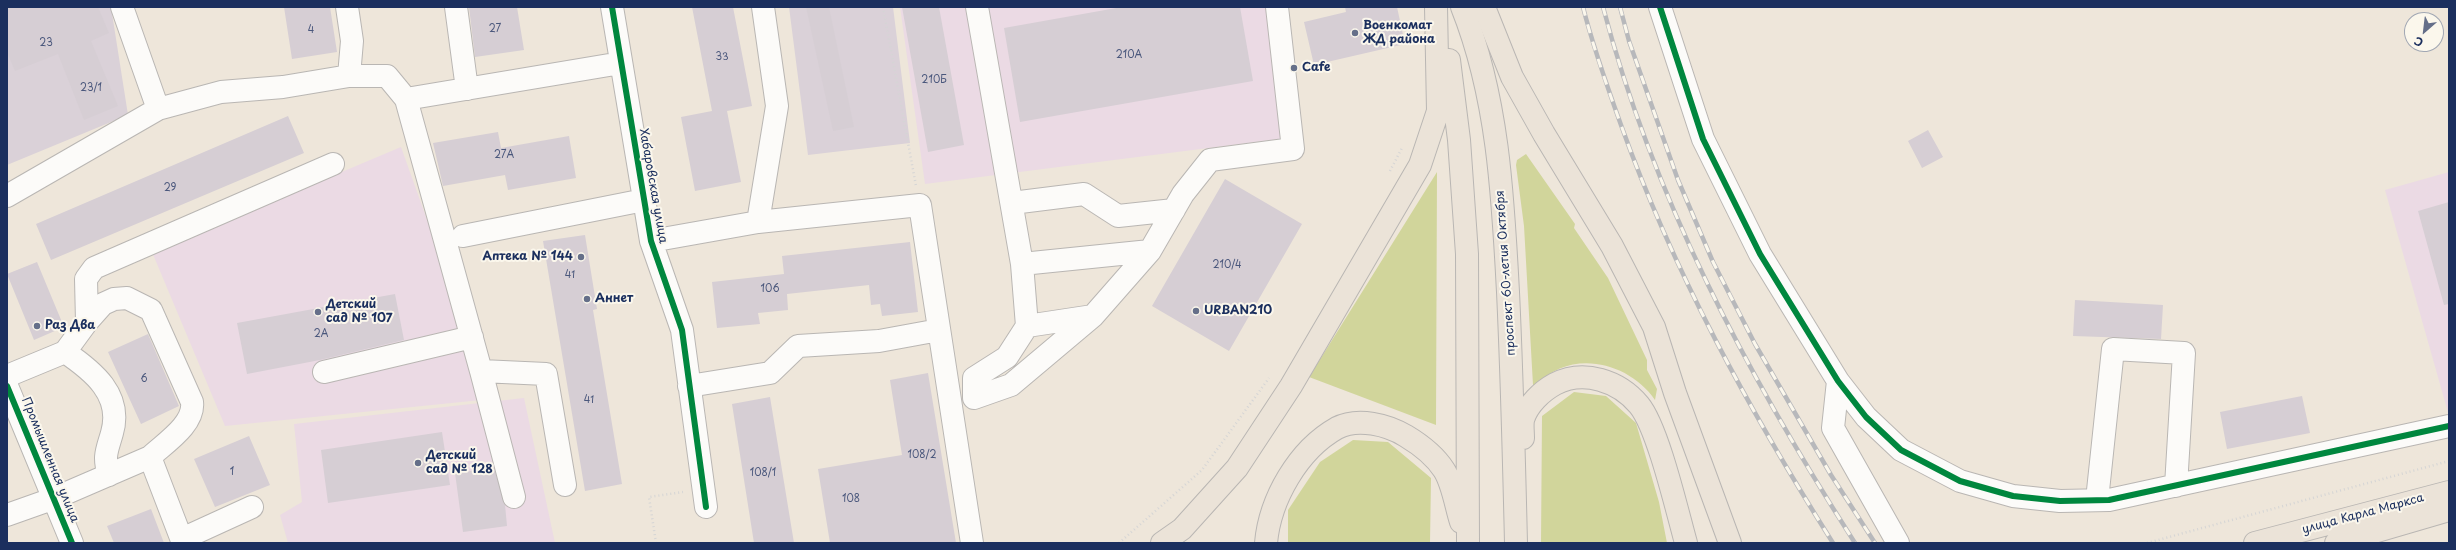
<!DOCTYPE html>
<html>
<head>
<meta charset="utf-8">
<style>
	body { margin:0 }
	#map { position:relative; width:2456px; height:550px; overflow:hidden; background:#eee6da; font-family:"Playpen Sans",sans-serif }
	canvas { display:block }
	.frame { position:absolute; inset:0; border:8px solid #1b2f5e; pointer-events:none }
	.north { position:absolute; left:2404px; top:12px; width:40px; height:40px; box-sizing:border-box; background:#fbf7ec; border:1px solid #a1a7b3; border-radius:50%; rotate:208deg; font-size:11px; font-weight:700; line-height:16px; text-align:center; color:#1b2f5e }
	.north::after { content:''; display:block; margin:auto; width:14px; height:18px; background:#656f89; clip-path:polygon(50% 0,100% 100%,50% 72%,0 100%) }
</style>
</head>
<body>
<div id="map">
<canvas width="2456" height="550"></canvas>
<div class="frame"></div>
<div class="north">С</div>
</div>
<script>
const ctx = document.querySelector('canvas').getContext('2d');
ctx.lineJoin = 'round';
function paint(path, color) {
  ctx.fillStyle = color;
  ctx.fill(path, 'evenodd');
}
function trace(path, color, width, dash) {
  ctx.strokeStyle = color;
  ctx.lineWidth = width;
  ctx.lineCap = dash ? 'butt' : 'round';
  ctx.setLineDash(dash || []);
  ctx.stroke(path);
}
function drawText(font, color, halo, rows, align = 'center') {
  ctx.font = font + ' "Playpen Sans",sans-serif';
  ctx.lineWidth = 4;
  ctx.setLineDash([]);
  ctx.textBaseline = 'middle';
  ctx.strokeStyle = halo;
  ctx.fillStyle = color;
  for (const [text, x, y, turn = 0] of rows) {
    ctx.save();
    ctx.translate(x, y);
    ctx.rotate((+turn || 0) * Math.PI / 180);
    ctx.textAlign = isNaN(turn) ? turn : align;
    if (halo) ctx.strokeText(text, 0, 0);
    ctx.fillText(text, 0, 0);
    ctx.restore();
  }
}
paint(new Path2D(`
	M900 7H1285L1303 136 925 184Z
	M401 147 491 399 225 426 152 252Z
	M2449 172V416L2385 190Z
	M524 398 555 543H288L280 515 302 502 294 424Z`), '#ebdae4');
paint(new Path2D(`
	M7 7H111L128 115 7 165Z
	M789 7H893L910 143 808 155Z`), '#dad1d8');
paint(new Path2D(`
	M1526 154 1575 224 1574 228 1608 278 1647 360V370L1657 389 1655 400C1629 362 1570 348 1537 385H1533L1524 226 1516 165 1517 160Z
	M1437 172 1436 425 1309 377Z
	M1574 392 1606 396 1636 423 1659 502 1667 543H1541L1542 416Z
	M1353 440 1388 442 1431 478 1430 543H1288V510L1320 462Z`), '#d1d59b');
paint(new Path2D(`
	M7 7H98L109 33 91 41 118 106 84 120 58 54 15 71 7 52Z
	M284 7H330L337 52 292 59Z
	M469 7H517L524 50 475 57Z
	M692 7H733L752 106 727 111 741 182 695 191 681 117 712 111Z
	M806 7H829L854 127 833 131Z
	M902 7H939L964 145 928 152Z
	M1122 7H1240L1253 81 1020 122 1004 28Z
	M1345 7H1397L1405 44 1314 65 1304 22 1346 12Z
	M288 116 304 153 51 260 36 224Z
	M1928 130 1943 157 1922 168 1908 141Z
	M498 132 501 148 569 136 576 178 508 190 505 175 443 186 433 143Z
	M1225 179 1302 224 1229 351 1152 306Z
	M2449 202V304L2444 305 2418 211Z
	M585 235 597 309 593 310 622 484 585 491 543 241Z
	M910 242 918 312 882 316 880 304 871 305 869 285 787 294 788 310 758 313 760 324 717 328 712 282 784 274 782 256Z
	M37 262 64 327 34 340 7 274Z
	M395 294 404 340 320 360 247 374 237 323Z
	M2075 300 2163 305 2161 339 2073 336Z
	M148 334 179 406 141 424 108 352Z
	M928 373 956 543H830L818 469 902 455 890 380Z
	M2302 396 2310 433 2227 449 2220 412Z
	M770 397 794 543H754L732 404Z
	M442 432 450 485 328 503 321 450Z
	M249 436 270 485 215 507 194 459Z
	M494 468 505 505 507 526 463 532 455 473Z
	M151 509 164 543H114L107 526Z`), '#d6ced4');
const minor = new Path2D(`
	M122 7 158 109
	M347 7 352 41 349 76
	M456 7 467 89
	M612 7 651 241 682 330 706 507
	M977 7 1022 264 1027 326 1007 357 974 378V398L1011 385 1093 316 1150 251 1183 194 1210 160 1293 149 1277 7
	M1660 7 1703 139 1760 254 1838 381 1866 417 1901 450 1960 481 2013 496 2060 501 2109 500 2449 426
	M406 99 621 63
	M7 196 158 109 221 92 283 87 349 76H387L406 99 481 371 546 374 565 485
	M1012 203 1084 194 1118 216 1174 210
	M758 222 920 205 972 543
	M463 236 644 200
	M651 241 758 222 777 106 763 7
	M1022 264 1150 251
	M87 322 103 304 114 299 127 298 151 310 192 402C195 424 165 443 150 457
	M1027 326 1093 316
	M65 352C93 371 123 395 112 433 107 451 103 456 109 475
	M481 371 514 497
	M324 372 472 337
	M7 376 65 352 87 322 86 279 94 268 333 164
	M1838 381 1833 428 1898 543
	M7 386 72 543
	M689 386 770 373 798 346 879 341 939 330
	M2097 500 2113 349 2184 353 2176 486
	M7 515 55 498 150 457 183 543
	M182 539 252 507`);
const major = new Path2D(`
	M1484 7 1512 77 1544 134 1612 246 1654 327 1675 393 1730 543
	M2255 543 2449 492
	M2336 543 2449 510`);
const highway = new Path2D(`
	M1462 7C1498 97 1503 196 1508 292 1512 376 1514 459 1516 543
	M1449 60 1459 140 1467 254 1468 543
	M1523 438C1523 432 1522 425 1523 420 1527 405 1542 391 1555 384 1584 369 1619 381 1639 405 1658 428 1677 511 1686 543
	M1162 543 1182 529 1237 468 1291 386 1420 165 1438 111 1436 7
	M1266 543C1270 499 1298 450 1337 428 1358 417 1388 425 1406 436 1421 445 1435 456 1444 470 1453 484 1456 507 1461 522`);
trace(minor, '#b9b6b3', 24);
trace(major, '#b9b6b3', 24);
trace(highway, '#b9b6b3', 24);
trace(new Path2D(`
	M883 7 916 186
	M1390 171 1402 148
	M656 543 649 497 683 492
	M1119 543 1202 470 1269 378
	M2147 543 2449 461`), '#d5d5d5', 2.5, [1, 3]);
trace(minor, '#fcfbf9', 22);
trace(major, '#ebe3d8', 22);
trace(highway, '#ebe3d8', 22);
const rail = new Path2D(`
	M1583 7C1593 47 1607 86 1621 125 1674 273 1749 410 1833 543
	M1603 7C1654 200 1748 376 1855 543
	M1620 7 1629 41 1678 180 1713 262 1755 344 1831 475 1875 543`);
trace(rail, '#b7b8bb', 4.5);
trace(rail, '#fbf7ec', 3, [9]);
trace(new Path2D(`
	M612 7 651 241 682 330 706 507
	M1660 7 1703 139 1760 254 1838 381 1866 417 1901 450 1960 481 2013 496 2060 501 2109 500 2449 426
	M7 386 72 543`), '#00873e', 6);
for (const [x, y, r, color] of [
	[1355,33,4,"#656f89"],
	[1294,68,4,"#656f89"],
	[581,257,4,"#656f89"],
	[587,299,4,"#656f89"],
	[1196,311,4,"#656f89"],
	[318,312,4,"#656f89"],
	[37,326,4,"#656f89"],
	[418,463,4,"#656f89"]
]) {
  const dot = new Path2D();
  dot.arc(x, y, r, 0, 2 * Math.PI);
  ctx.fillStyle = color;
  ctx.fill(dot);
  trace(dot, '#fbf7ec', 1.5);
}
drawText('10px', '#4a577c', null, [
	["27",495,29],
	["4",311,30],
	["23",46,43],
	["210А",1129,55],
	["33",722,57],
	["210Б",934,80],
	["23/1",91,88],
	["27А",504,155],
	["29",170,188],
	["210/4",1227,265],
	["41",570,275],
	["106",770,289],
	["2А",321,334],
	["6",144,379],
	["41",589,400],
	["108/2",922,455],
	["1",232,472],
	["108/1",763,473],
	["108",851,499]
]);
drawText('bold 12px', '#1b2f5e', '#fbf7ec', [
	["Военкомат",1363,26],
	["ЖД района",1363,40],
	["Cafe",1302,68],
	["Аптека № 144",573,257,"right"],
	["Аннет",595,299],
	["Детский",326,305],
	["сад № 107",326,319],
	["URBAN210",1204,311],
	["Раз Два",45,326],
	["Детский",426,456],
	["сад № 128",426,470]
], 'left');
drawText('12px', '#1b2f5e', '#fbf7ec', [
	["Хабаровская улица",653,186,80],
	["проспект 60-летия Октября",1506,273,-94],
	["Промышленная улица",50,460,68],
	["улица Карла Маркса",2363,514,-15]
]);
</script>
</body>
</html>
